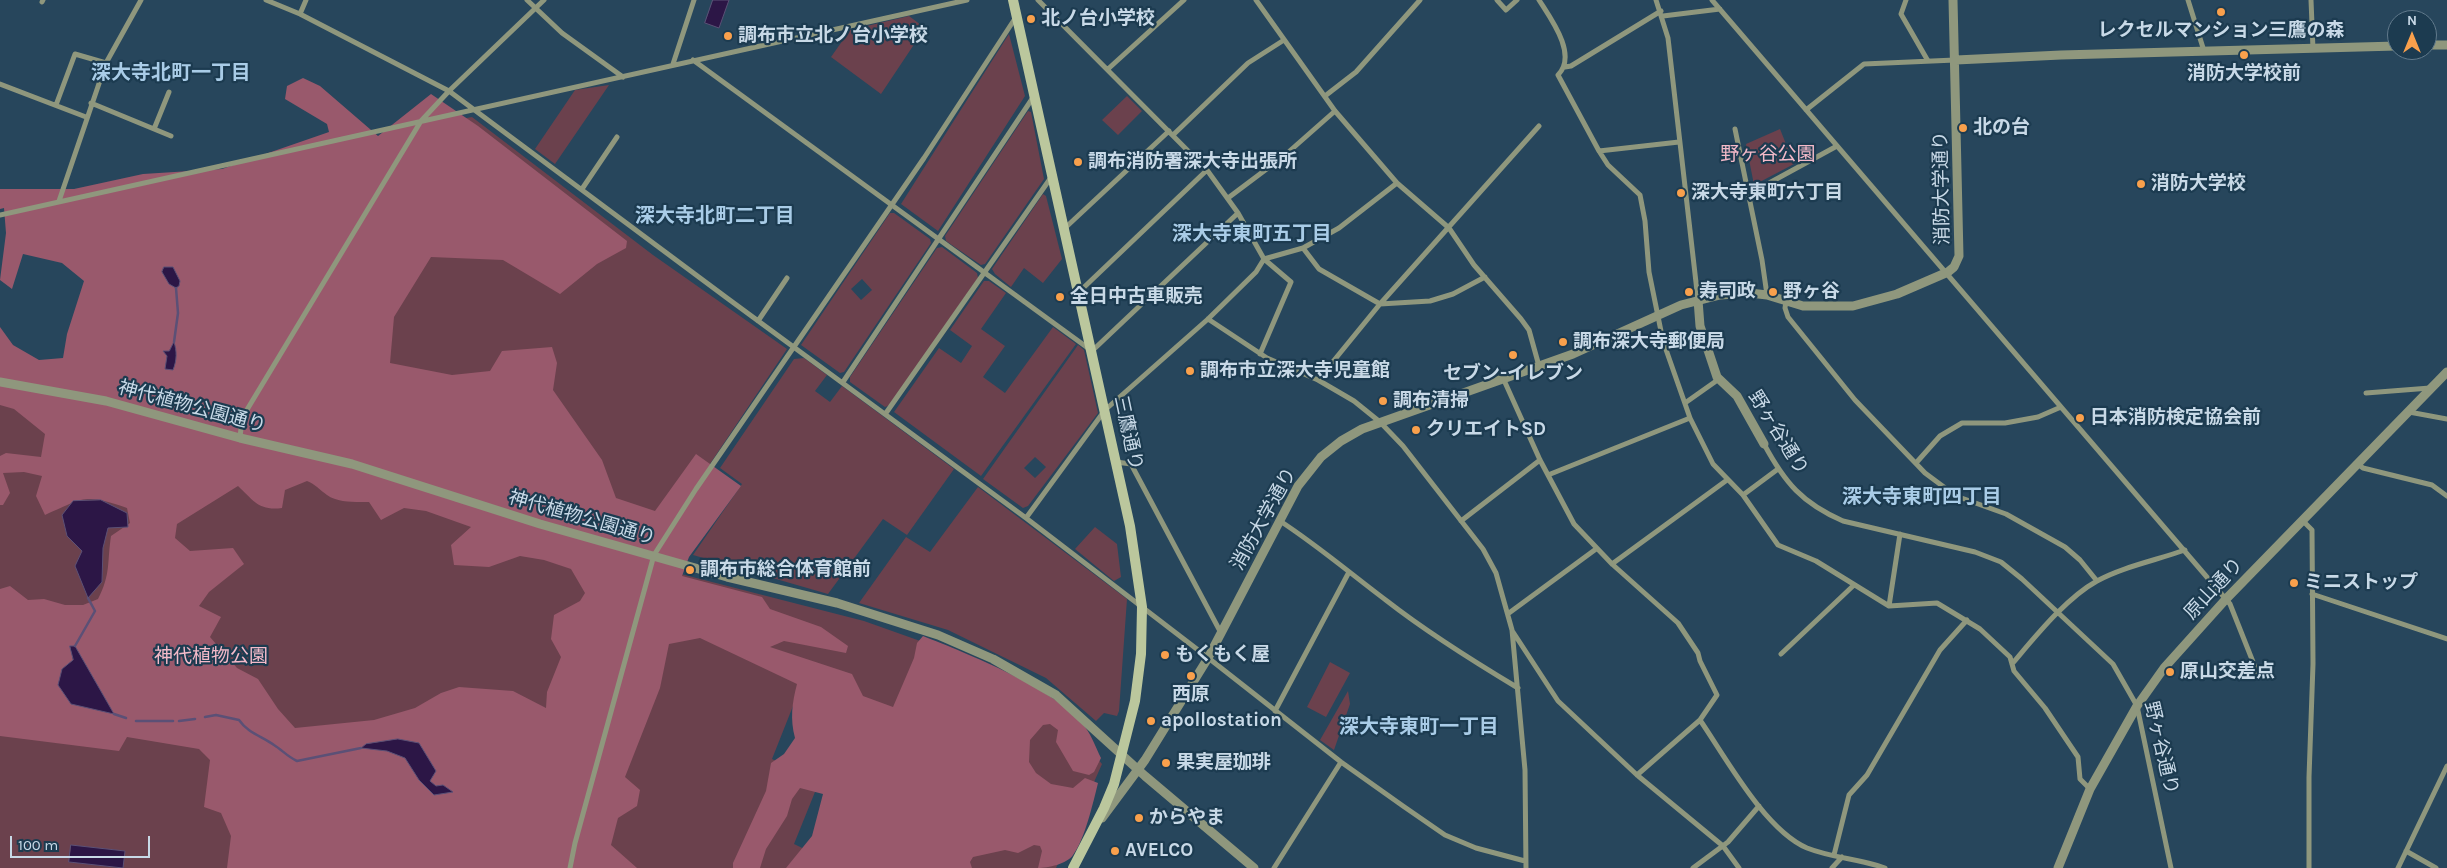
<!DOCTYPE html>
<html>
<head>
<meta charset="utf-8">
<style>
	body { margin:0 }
	#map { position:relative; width:2447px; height:868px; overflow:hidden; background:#27465c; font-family:Karla,sans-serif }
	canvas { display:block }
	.north { position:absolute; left:2387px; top:10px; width:50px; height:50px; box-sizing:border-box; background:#1c3b50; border:1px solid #617a8c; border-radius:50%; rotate:0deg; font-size:14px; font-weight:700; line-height:20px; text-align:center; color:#c8d9e7 }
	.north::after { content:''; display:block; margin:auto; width:18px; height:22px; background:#f9a04c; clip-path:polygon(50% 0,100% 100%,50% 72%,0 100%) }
	.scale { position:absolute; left:10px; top:836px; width:140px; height:22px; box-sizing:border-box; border:2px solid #c8d9e7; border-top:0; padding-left:6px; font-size:15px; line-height:18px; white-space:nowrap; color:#c8d9e7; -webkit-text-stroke:4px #1c3b50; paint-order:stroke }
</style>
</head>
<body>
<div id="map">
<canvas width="2447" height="868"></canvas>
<div class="north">N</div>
<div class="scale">100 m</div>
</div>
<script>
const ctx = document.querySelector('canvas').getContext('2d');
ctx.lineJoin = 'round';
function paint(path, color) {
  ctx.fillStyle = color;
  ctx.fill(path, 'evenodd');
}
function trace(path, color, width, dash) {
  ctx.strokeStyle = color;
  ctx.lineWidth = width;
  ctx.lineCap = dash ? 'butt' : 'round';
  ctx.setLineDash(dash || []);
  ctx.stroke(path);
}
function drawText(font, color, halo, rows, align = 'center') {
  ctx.font = font + ' Karla,"Noto Sans JP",sans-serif';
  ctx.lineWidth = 4.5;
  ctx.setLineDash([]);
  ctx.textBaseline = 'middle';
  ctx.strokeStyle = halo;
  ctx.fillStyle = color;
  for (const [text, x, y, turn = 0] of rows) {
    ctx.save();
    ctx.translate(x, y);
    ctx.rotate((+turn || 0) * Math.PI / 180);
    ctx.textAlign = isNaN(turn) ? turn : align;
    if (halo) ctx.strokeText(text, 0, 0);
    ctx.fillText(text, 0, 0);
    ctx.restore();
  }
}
paint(new Path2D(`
	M909 16 925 28 881 94 831 57 850 30Z
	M1009 34 1025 96 938 231 901 204Z
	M609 85 555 164 535 149 575 90Z
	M1127 96 1142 111 1118 135 1102 120Z
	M1028 111 1031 112 1044 179 985 264 981 265 946 241 945 236Z
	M472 117 653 255 787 349 665 531 249 426 425 126Z
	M1780 129 1794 164 1754 185 1746 144Z
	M1043 194 1046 196 1062 259 1043 283 1024 268 1011 287 995 274 992 269Z
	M890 213H894L930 239 931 243 844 372 840 373 801 345ZM862 279 872 290 861 300 851 289Z
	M942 247 977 273 978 278 890 405 885 407 850 382V377L937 248Z
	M984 281H989L1006 293 981 329 1005 346 983 377 1005 393 1053 327 1076 344 981 476 894 412 939 348 961 363 972 346 950 330Z
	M1078 345 1084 350 1098 413 1028 506 1023 508 983 479ZM1035 457 1046 467 1035 478 1024 468Z
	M804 358 827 375 815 391 830 402 842 386 954 469 907 535 883 519 828 594 693 555 742 484 720 468 794 359Z
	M0 392 650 562 572 841 616 868H0Z
	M978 487 1127 599 1119 711 1117 716 1104 713 1096 721 1046 678 948 630 859 603 906 537 930 552Z
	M1095 527 1117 544 1121 577 1114 581 1075 549Z
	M673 572 864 621 940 648 1057 711 1102 764 1056 868H635L586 834ZM795 701 845 798 821 857 794 844 819 782 772 759Z
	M1330 662 1350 673 1326 717 1307 707Z
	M1348 691 1350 704 1334 750 1320 740Z`), '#6b414d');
paint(new Path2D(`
	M303 78 320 86 378 136 431 94 478 126 627 241 626 248 597 264 560 294 503 260 431 257 394 317 390 363 452 375 490 371 502 351 552 347 557 363 553 390 602 460 616 498 655 511 696 454 741 486 689 557 682 576 762 597 770 609 821 627 848 646 846 653 784 641 770 647 852 674 863 696 893 707 914 658 917 643 923 636C966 653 1059 690 1085 727 1092 736 1096 748 1101 758L1094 772 1089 775 1073 771 1056 742 1058 730 1050 724 1043 725 1030 740 1029 762 1036 773 1051 784 1073 788 1085 778 1098 783C1093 803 1085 839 1073 855 1067 864 1048 868 1038 868L1042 851 1040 846 1034 845 1018 853 1005 850 973 857 970 862 972 868H786L812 836 823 794 800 788 792 799 787 816 766 849 760 868H733V863L766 791 771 763 784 754 795 738C790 719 792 703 797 684L700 638 669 644 660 688 625 777 640 790 637 806 618 818 611 845 637 868H227L231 836 221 813 204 807 210 760 199 749 127 737 119 751 0 736V589L10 586 28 600 44 599 65 605H83L98 599C111 574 107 562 111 536L130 523 127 508C84 493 84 498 45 515L36 496 42 476 24 472 3 473 10 493 3 505H0V456L6 453 41 457 45 434 14 409 0 405V327L13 345 39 360 63 358 67 334 84 281 62 263 23 254 12 289 0 280 6 233 4 208 0 209V189H74L143 174 222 169 329 132 327 124 285 99 287 86ZM307 481C315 484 320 490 327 495 338 503 356 502 369 502L381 520 404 508 426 511 471 527 451 545 454 565 489 567 520 556 544 560 571 569 585 593 580 601 554 615 551 639 561 657 547 692 546 708 513 691 459 687 441 693 415 708 374 720 295 728 278 709 258 679 237 668 210 637 221 617 199 606 209 592 244 564 233 548 190 551 175 538 177 524 238 486C254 501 259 511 282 508L285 490Z`), '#99596c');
const water = new Path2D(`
	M713 0H729L719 28 705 23Z
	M164 267H173L180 281 179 286 176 288 169 284 162 272Z
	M174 342C177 351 177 360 173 370L165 369 167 356 163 351H169Z
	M101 500 127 513 128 527 108 528 103 548 102 582 88 598 75 566 82 551 67 536 62 515 73 501Z
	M70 646H75L114 714 71 704 58 685 62 669 73 660Z
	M398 739 419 743 436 771 430 781 436 786 443 785 453 792 434 795 419 780 405 758 387 751 361 748 366 744Z
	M71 845 125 851 123 868 69 862Z`);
paint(water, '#2c1646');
trace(water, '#5b5076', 1);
trace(new Path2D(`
	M174 342 178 313 176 288
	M75 646 95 611 88 598
	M114 714 126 718
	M205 717 216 715 239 720C248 733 261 736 274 745 282 750 288 757 297 761L361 748
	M136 721H173
	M179 721 195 719`), '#5b5076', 2.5);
trace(new Path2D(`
	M266 0 300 14
	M306 0 300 14 449 91 727 298 1026 518 1202 653 1341 762 1403 806 1445 835 1476 848 1525 861
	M527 0 562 33 623 77
	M1038 0 1207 170 1238 213 1264 259 1291 282 1260 354
	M1256 0 1335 111 1397 183 1449 228 1474 265 1521 319 1529 330 1539 366
	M1497 0 1506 10 1517 0
	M1539 0C1551 19 1578 55 1558 75L1599 151 1608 165 1640 195 1645 221 1649 272 1663 341 1690 418 1713 464 1743 495 1778 545 1816 561 1889 606 1937 603 1980 629 2010 657 2014 671 2045 708 2078 757 2080 779 2090 789
	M1656 0 1668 38 1698 300
	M1712 0 2230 604 2257 672
	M1906 0 1901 14 1928 61
	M2188 0 2204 51
	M2311 0 2313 49
	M42 2 43 0
	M1663 16 1720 9
	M693 60 1092 351 1238 213
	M673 64 694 0
	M1565 67 1571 66 1661 11
	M1108 69 1184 0
	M0 84 86 117
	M1325 96 1356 72 1420 0
	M91 103 171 136
	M56 105 75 54 106 63
	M1806 110 1864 64 1955 60
	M154 129 169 92
	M1735 129 1762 260 1767 295
	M1173 135 1248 63 1284 40
	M1599 151 1679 142
	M582 189 617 137
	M1749 194 1837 146
	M1228 198 1284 156 1335 111
	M59 201 106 63 141 0
	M0 215 967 0
	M1065 228 1169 131
	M1303 248 1319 269 1380 304 1430 301 1453 294 1485 277
	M1079 292 1207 170
	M1786 301 1785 308 1788 317 1855 400 1925 473 1956 496 2006 514 2065 547 2080 560 2097 581
	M1208 319 1267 358 1318 380 1354 401 1380 422 1403 446 1483 549 1496 573 1512 630 1525 770 1526 868
	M758 321 787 278
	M1503 378 1540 460 1574 524 1612 564 1678 623 1698 653 1700 661 1717 695 1700 720 1637 775
	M1318 380 1380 304 1539 126
	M843 382 1034 96
	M2366 393 2430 388
	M1685 403 1719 379
	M2409 412 2447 419
	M886 413 1052 176
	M240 438 242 418 421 121 449 91 544 0
	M1764 444C1785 483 1802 503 1843 521L1975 552 2001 562 2022 579 2113 664 2137 706 2171 868
	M1116 462 1131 464 1221 633
	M1916 463 1940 436 1962 423H2005L2038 417 2061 407
	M2358 464 2363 468 2432 485 2447 496
	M1548 475 1690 418
	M1743 495 1778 469
	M1026 518 1105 410 1208 319 1256 272 1264 259 1303 248 1339 228 1397 183
	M2302 520 2312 530 2313 664 2309 777V868
	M1280 521C1317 545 1351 574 1387 601 1428 633 1473 661 1518 688
	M1461 521 1540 460
	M1612 564 1727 480
	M2312 594 2447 639
	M1889 606 1900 534
	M1509 613 1596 549
	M1513 632 1558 701 1637 775 1723 846 1739 868
	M1781 654 1854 585
	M2012 664C2035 637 2066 598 2097 581 2122 567 2157 560 2185 550
	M1275 711 1349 572
	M1700 720C1726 758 1765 830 1807 848 1832 858 1860 859 1885 868
	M2406 851 2436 868
	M1834 855 1849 795 1867 775 1940 650 1967 620
	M570 868 575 843 654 555 696 489 924 158 1016 17
	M1274 868 1341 762
	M1693 868 1728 842 1759 806
	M1832 868 1842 857
	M2398 868 2447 766`), '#8f977d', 5);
trace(new Path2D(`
	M2427 45H2447
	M1956 60 2061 55 2397 46
	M1698 300 1700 326 1717 377 1737 396 1764 444
	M0 382 106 401 240 438 352 464 540 524 727 577 837 603 938 635 993 659 1056 695 1145 776 1254 868
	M1102 818 1145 760 1208 658 1298 486 1321 457 1341 441 1362 429 1573 354 1681 305 1720 295 1750 293 1767 295 1803 306H1853L1897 294 1948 272 1954 267 1959 256 1953 0
	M2058 868 2090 789 2137 706 2164 668 2226 599 2447 372`), '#8f977d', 9);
trace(new Path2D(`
	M1013 0 1130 526 1142 607 1141 654 1135 701 1114 784 1104 808 1073 868`), '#bbc79d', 10);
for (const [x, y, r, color] of [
	[2221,12,5,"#f9a04c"],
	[1031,19,5,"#f9a04c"],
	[728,36,5,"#f9a04c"],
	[2244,55,5,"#f9a04c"],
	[1963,128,5,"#f9a04c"],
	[1078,162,5,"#f9a04c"],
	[2141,184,5,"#f9a04c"],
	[1681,193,5,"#f9a04c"],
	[1689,292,5,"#f9a04c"],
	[1773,292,5,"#f9a04c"],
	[1060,297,5,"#f9a04c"],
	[1563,342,5,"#f9a04c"],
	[1513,355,5,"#f9a04c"],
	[1190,371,5,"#f9a04c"],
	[1383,401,5,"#f9a04c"],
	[2080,418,5,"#f9a04c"],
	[1416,430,5,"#f9a04c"],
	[690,570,5,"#f9a04c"],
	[2294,583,5,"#f9a04c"],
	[1165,655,5,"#f9a04c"],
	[2170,672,5,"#f9a04c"],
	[1191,676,5,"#f9a04c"],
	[1151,721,5,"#f9a04c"],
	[1166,763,5,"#f9a04c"],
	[1139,818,5,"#f9a04c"],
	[1115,851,5,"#f9a04c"]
]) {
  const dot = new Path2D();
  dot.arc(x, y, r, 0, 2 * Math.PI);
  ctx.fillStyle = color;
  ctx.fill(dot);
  trace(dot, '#1c3b50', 2);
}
drawText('bold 19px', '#c8d9e7', '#1c3b50', [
	["北ノ台小学校",1041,19],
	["レクセルマンション三鷹の森",2221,31,"center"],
	["調布市立北ノ台小学校",738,36],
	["消防大学校前",2244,74,"center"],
	["北の台",1973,128],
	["調布消防署深大寺出張所",1088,162],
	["消防大学校",2151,184],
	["深大寺東町六丁目",1691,193],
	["寿司政",1699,292],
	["野ヶ谷",1783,292],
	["全日中古車販売",1070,297],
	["調布深大寺郵便局",1573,342],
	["調布市立深大寺児童館",1200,371],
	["セブン-イレブン",1513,374,"center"],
	["調布清掃",1393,401],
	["日本消防検定協会前",2090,418],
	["クリエイトSD",1426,430],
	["調布市総合体育館前",700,570],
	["ミニストップ",2304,583],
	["もくもく屋",1175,655],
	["原山交差点",2180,672],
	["西原",1191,695,"center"],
	["apollostation",1161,721],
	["果実屋珈琲",1176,763],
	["からやま",1149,818],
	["AVELCO",1125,851]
], 'left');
drawText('19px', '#f4bac9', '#1c3b50', [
	["野ヶ谷公園",1768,155],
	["神代植物公園",211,657]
]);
drawText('19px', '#c8d9e7', '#1c3b50', [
	["消防大学通り",1942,188,-91],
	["神代植物公園通り",192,407,15],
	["三鷹通り",1128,433,78],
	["野ヶ谷通り",1778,433,58],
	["神代植物公園通り",582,518,16],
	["消防大学通り",1264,519,-61],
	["原山通り",2214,589,-47],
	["野ヶ谷通り",2161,748,77]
]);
drawText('bold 20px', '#a9cce7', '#1c3b50', [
	["深大寺北町一丁目",171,73],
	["深大寺北町二丁目",715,216],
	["深大寺東町五丁目",1252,234],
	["深大寺東町四丁目",1922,497],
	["深大寺東町一丁目",1419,727]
]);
</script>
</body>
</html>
